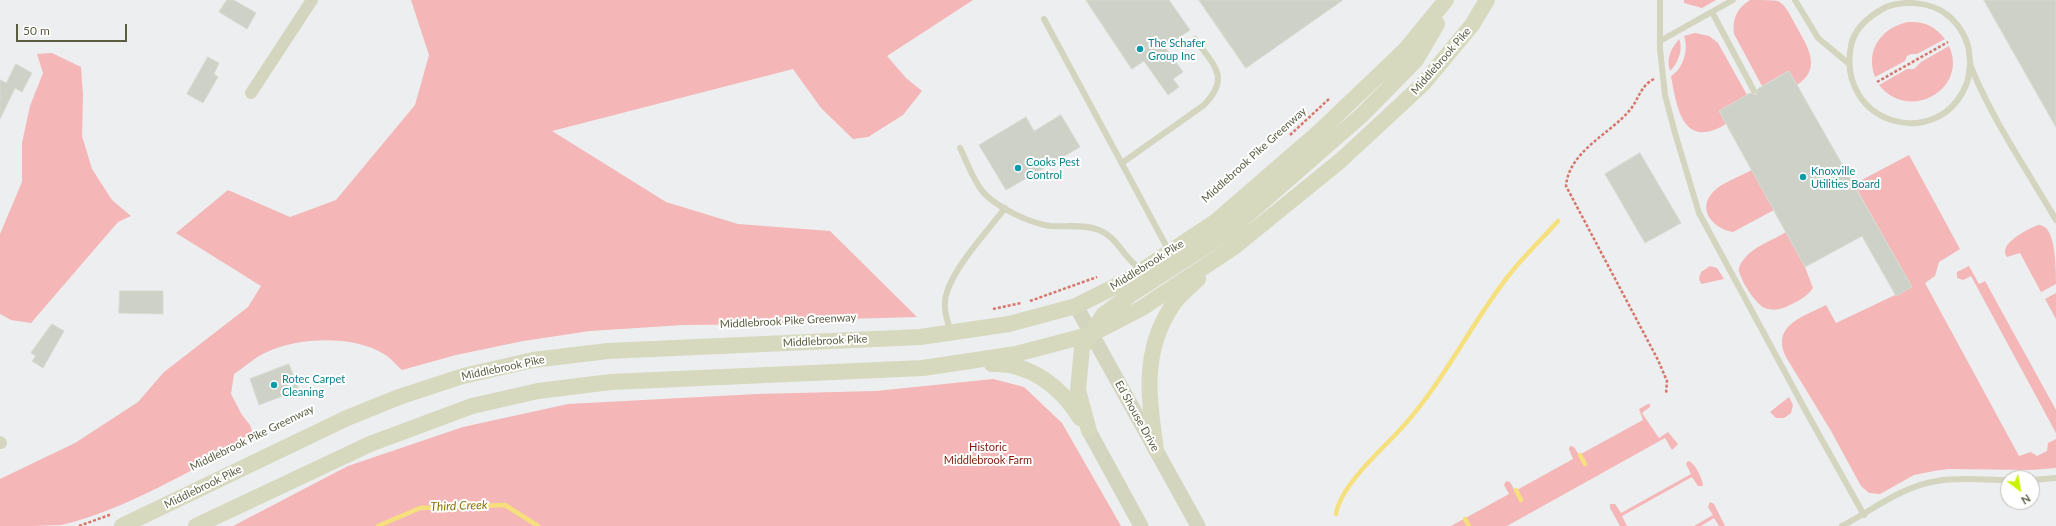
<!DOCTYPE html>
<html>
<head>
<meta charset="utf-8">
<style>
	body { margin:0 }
	#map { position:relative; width:2056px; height:526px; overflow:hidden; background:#edeef0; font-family:Lato,sans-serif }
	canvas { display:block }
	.north { position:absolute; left:2000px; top:470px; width:40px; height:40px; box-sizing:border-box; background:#fff; border:1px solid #bdbeb4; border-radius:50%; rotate:148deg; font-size:11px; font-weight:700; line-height:16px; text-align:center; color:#5b5d43 }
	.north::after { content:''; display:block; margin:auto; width:14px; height:18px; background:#caf304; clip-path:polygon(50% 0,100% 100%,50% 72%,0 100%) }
	.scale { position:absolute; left:16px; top:24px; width:111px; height:18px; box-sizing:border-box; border:2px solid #5b5d43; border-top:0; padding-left:5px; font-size:12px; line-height:14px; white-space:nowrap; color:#5b5d43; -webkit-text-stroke:3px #fff; paint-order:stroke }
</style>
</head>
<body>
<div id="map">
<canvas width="2056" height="526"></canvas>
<div class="north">N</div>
<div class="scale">50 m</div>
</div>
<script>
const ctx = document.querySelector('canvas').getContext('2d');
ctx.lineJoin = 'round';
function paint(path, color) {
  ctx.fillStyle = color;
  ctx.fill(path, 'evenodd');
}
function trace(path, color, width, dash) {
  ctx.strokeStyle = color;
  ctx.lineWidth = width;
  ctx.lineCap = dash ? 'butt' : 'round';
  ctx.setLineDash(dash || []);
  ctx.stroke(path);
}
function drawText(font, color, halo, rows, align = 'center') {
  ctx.font = font + ' Lato,sans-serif';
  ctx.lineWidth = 4;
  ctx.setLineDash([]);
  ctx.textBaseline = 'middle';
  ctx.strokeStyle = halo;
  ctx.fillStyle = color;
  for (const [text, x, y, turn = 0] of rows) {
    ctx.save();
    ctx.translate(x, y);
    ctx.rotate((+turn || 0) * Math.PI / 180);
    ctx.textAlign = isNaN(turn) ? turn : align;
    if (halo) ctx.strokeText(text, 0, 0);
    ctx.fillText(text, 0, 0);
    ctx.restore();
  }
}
paint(new Path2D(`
	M411 0H973L887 56 906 78 922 91 903 115 868 137 853 139 821 108 793 69 552 131 666 202 738 224 830 231 917 317 844 319 785 324 683 325 590 331 523 341 456 355 402 370C396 365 391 358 384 354 353 335 299 337 267 352 255 357 245 367 234 374L231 394 242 415 250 425 254 437C194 468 126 510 61 525 45 526 17 526 0 526V479L75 443 138 402 164 372 248 307 261 286 176 233 228 190 290 217 336 200 415 105 429 55Z
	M1684 0H1716L1702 8 1684 3Z
	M1750 0C1758 0 1771 0 1778 1 1787 6 1791 17 1796 26 1807 46 1823 68 1797 85L1789 71 1762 86 1734 34C1732 19 1737 8 1750 0Z
	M1908 22C1924 21 1935 26 1945 39L1917 54H1911L1907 56 1905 61 1875 77C1865 50 1881 28 1908 22Z
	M1695 33 1709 36 1718 43 1747 95 1719 111 1726 124C1683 150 1677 109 1671 76 1683 69 1689 50 1684 36Z
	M1679 39C1684 49 1677 65 1670 71 1666 58 1671 49 1679 39Z
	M1949 46C1969 89 1909 123 1879 85L1907 69H1914L1921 62Z
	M52 53 81 67 83 95 82 136 92 169 112 200 131 216 118 222 31 323 11 320 0 314V234L22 182V143L30 106 43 73 37 54Z
	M1909 155 1960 249 1939 262 1935 276 1925 283 2019 456 2031 452 2037 456 2047 451 2048 443 2056 439V468L2031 470 1948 469 1934 471 1914 475 1880 494 1869 493 1861 486 1831 431 1786 357C1771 325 1803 317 1826 305L1836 323 1912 287 1854 184Z
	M1752 170 1774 210 1733 232C1714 229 1696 210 1713 192 1721 183 1741 176 1752 170Z
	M2038 225C2056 223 2056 268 2056 284L2041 292 2020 253 2007 257C1997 244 2028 229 2038 225Z
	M1786 232 1805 267 1813 288C1808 295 1802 299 1794 303 1784 308 1776 312 1765 308 1756 305 1741 281 1739 271 1738 267 1742 261 1745 258 1754 246 1774 240 1786 232Z
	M1710 266 1717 268 1724 279 1701 284 1699 278 1701 272Z
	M1969 266 1979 284 1985 281 2056 410V433L1971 276 1963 280 1957 278V272Z
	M2056 293V319L2045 299Z
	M993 379 1024 387 1062 423 1121 526H233L348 466 463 427 568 404 757 394 876 391Z
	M1789 397 1793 405 1791 413 1784 418H1776L1770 412Z
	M1648 404H1650V407L1642 413 1659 438 1668 432 1678 444 1672 450 1665 438 1507 526H1451L1509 494 1504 485 1506 481 1510 482 1515 491 1573 459 1569 449 1570 446 1574 447 1579 455 1643 420 1639 409Z
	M1688 461C1695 462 1703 480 1703 486H1698L1692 477 1622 516 1627 526H1620L1610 508V504H1615L1621 513 1691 474 1686 464Z
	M1710 502 1714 504 1725 526H1719L1714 518 1701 526H1694L1713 515 1708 507Z`), '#f4b6b6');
trace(new Path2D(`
	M1580 455 1585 464
	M1516 490 1521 500
	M1336 514C1340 487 1378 453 1397 433 1442 386 1469 326 1509 275 1524 256 1542 239 1558 221
	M1465 519 1469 526
	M378 526 420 508 505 505 538 526`), '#f6e07e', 4.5);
const building = new Path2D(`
	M227 0H234L256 13 247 29 219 12Z
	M1086 0H1169L1190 30 1165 47 1183 72 1173 79 1179 87 1168 95 1144 61 1132 69Z
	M1199 0H1343L1246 68Z
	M1984 0H2056V127Z
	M208 57 219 63 214 74 218 77 203 103 187 94Z
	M16 64 32 73 22 92 15 88 0 119V80L6 83Z
	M1789 71 1912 287 1896 296 1862 236 1805 267 1719 111 1750 93 1756 95 1758 89Z
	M1061 115 1080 147 1006 190 979 145 1026 117 1034 131Z
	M1640 153 1681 223 1645 243 1605 174Z
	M120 291H163V314L119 313Z
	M52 324 64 331 43 368 32 361 36 356 31 353Z
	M289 364 299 390 259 405 250 379Z`);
paint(building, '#ced1c7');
trace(building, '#d7dad0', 1);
trace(new Path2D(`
	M1654 79C1640 86 1639 99 1630 110 1610 134 1569 151 1566 186L1658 360 1667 381 1666 394
	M1877 82 1948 42
	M1290 135 1330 98
	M1030 301 1097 277
	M993 309 1021 303
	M79 526 112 514`), '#d6766a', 2.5, [3, 2]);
trace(new Path2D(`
	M1660 0V49L1665 95 1675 133 1699 213 1808 415 1864 515
	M1795 0 1818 38 1848 63
	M1712 12 1754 91
	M1044 19 1169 251
	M1660 41 1733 0
	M1970 65C1969 71 1969 79 1966 85 1938 153 1836 124 1851 46 1854 28 1871 15 1886 7 1905 0 1930 2 1946 14 1956 21 1965 34 1968 46 1970 53 1969 60 1971 67 1993 121 2027 170 2056 220
	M960 148C967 162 973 180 983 192 996 207 1031 224 1051 226 1066 227 1085 224 1099 230 1119 238 1124 260 1141 269
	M1122 163 1204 105C1231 77 1214 66 1195 39
	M951 331C946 319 942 305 947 292 956 264 987 232 1005 208
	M2032 480 2056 478
	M1842 526C1873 510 1902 486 1937 481 1959 477 1985 480 2008 480`), '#d3d5bf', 6);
trace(new Path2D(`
	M251 93 312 0
	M0 442 1 443`), '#d3d5bf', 12);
trace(new Path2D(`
	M1076 306 1198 526
	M1089 431 1141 526`), '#d3d5bf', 15);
trace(new Path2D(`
	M992 364C1030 362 1062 388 1080 418
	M1089 431 1078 390 1082 348 1103 315 1130 295 1229 231 1362 115 1416 60 1437 24
	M1156 450C1149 399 1141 353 1172 306 1178 296 1189 288 1198 279
	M122 526 347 418 399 397 463 376 533 360 608 351 920 337 1009 324 1076 306 1126 281 1215 222 1319 132 1406 49 1446 0
	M196 526 370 444 472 406 538 391 611 382 923 368 1016 354 1092 334 1142 308 1234 247 1340 161 1423 84 1472 25 1487 0`), '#d6d9bd', 16);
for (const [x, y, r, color] of [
	[1140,49,4,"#0f9aa8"],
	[1018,168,4,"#0f9aa8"],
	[1803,177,4,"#0f9aa8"],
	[274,385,4,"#0f9aa8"]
]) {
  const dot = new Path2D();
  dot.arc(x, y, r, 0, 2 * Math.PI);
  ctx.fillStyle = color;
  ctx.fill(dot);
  trace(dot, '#fff', 1.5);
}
drawText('11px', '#0d838f', '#fff', [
	["The Schafer",1148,43],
	["Group Inc",1148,56],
	["Cooks Pest",1026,162],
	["Control",1026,175],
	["Knoxville",1811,171],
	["Utilities Board",1811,184],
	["Rotec Carpet",282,379],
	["Cleaning",282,392]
], 'left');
drawText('11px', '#5b5d43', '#fff', [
	["Middlebrook Pike",1441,61,-49],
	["Middlebrook Pike Greenway",1254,155,-42],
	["Middlebrook Pike",1147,265,-32],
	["Middlebrook Pike Greenway",788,321,-3],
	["Middlebrook Pike",825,341,-3],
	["Middlebrook Pike",503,368,-12],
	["Ed Shouse Drive",1137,416,61],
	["Middlebrook Pike Greenway",252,438,-26],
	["Middlebrook Pike",203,487,-26]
]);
drawText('11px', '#86190c', '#fff', [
	["Historic",988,447],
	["Middlebrook Farm",988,460]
]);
drawText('italic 12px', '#8a7204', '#fff', [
	["Third Creek",459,506,-2]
]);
</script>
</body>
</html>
